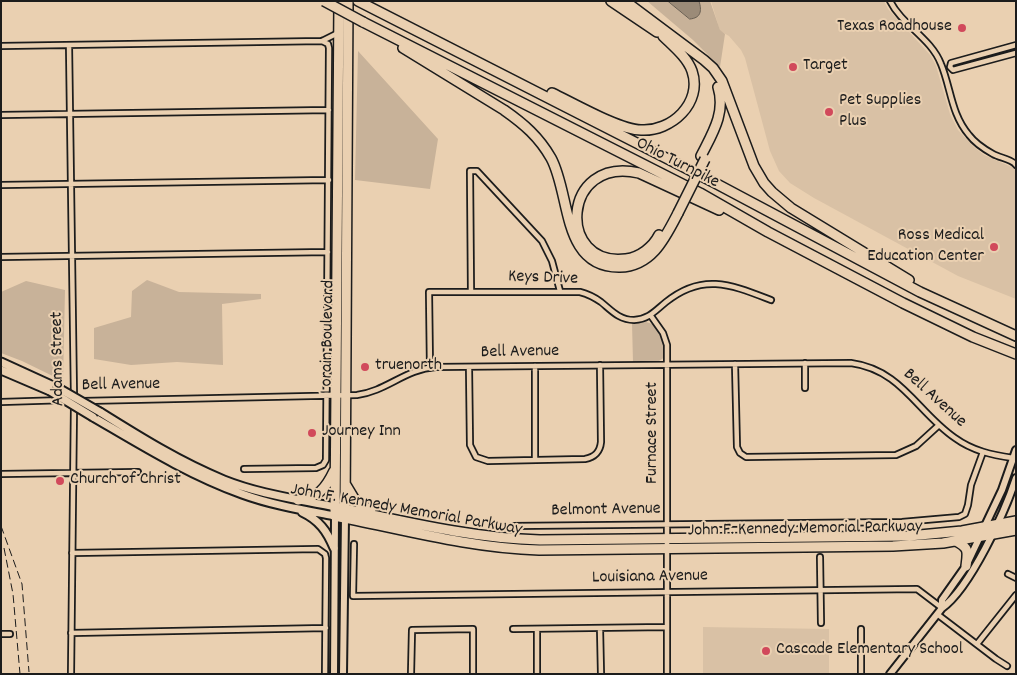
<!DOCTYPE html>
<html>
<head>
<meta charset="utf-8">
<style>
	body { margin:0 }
	#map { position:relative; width:1017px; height:675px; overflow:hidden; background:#ead0b1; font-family:Dekko,sans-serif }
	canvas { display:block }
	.frame { position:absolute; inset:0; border:2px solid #1c1c1c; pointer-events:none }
</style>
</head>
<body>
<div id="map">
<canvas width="1017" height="675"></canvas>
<div class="frame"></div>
</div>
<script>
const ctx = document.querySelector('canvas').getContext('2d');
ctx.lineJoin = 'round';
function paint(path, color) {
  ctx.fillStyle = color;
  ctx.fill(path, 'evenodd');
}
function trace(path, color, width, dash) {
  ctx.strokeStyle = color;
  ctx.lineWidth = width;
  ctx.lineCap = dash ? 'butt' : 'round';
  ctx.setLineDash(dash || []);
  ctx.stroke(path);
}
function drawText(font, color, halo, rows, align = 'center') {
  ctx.font = font + ' Dekko,sans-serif';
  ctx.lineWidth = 4;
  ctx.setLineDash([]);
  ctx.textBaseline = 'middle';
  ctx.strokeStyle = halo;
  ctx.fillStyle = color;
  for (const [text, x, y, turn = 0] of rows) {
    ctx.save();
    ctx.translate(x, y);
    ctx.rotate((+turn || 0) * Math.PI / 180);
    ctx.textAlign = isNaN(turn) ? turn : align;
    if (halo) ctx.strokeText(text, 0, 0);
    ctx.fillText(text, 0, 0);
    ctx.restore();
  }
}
paint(new Path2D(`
	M711 1H884L888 9 931 56 936 66 950 114 958 130 974 147 984 155 1016 169V299L958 276 814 198 790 183 779 171 770 151 745 58 741 50 729 36 720 31Z
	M703 627 829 629V674H703Z`), '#d9c1a5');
paint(new Path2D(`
	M647 1H710L720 30 725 34 720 67 693 40Z
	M358 51 438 139 430 189 355 180Z
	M147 280 179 292 261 294V299L222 304 223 365 177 362 131 365 94 359V328L131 317 132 291Z
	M26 281 65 290 63 381 22 361 1 353V292Z
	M646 322C662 325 665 343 665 357L659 361 633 362 632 323Z`), '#c8b299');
const water = new Path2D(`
	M668 1H699C702 11 701 18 690 19Z`);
paint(water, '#9b8b78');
trace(water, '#685f53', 1);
const street = new Path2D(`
	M890 1C902 25 931 38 941 64 951 88 951 114 969 135 975 143 984 149 993 154 1000 158 1012 159 1016 165
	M69 45 74 397
	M1016 45 951 63 950 67 953 70 1016 53
	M1 46 322 41 338 33
	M1 115 329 110
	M1 185 329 180
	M1 257 328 252
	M471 292 470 171H477L542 241 552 261 560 291
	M651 316 663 333 667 345V674
	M805 363V388
	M735 364 737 447 740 453 746 457 896 455 916 446 939 425
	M535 366V460
	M469 367 470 445 476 457 488 461 585 459C595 457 600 452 601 442L600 365
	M430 368 429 292H580C588 294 594 297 601 302 611 310 619 320 634 320 649 319 655 311 666 302 703 272 732 285 771 300
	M83 401 357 395C387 391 405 369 436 367L851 363C902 370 917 412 955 438 973 451 992 455 1013 458
	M1 402 65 400
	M244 469 316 468 323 465 326 460 329 48 328 44 322 41
	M1 474 138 472
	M512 526 902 522 959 517 965 514 968 505 971 485 983 452
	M354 544 353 596 917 589 942 608
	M72 553 318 549 325 554 326 558 325 674
	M820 557 821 623
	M1008 574 1016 578
	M937 614 996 659 1007 666
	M600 628 601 674
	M513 629 667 627
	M537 629V674
	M861 629V674
	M71 633 326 628
	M1 634H10
	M977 644 1016 595
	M71 674 74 405
	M411 674 412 630 473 629V674`);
const secondary = new Path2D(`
	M942 608V600L966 566 1002 490 1016 450
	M334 674 335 516
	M343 674 345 518
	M890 674 942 608C970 588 1005 512 1016 478`);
const primary = new Path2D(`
	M1 362 60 389
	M1 370 50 391
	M100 412C140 437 180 462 224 480 259 494 297 499 335 507
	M93 417C141 445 189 475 242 494 272 505 303 510 335 516
	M302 512C319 520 327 531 334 548`);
const highway = new Path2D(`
	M339 1 335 516C402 529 470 548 539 550L893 546 943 543 1016 530
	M358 1 715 183 920 292 1016 336
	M611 1 657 32
	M625 1 704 60 713 68 722 81 754 166 764 183 772 192 791 208 909 280
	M363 22 700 193 768 232 903 303 973 337 1016 354
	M403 48 504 110C524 124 539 137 551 158 571 194 561 268 620 267 652 266 665 238 678 213
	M552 93C573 103 620 130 641 130 671 132 703 103 692 71 687 57 673 46 663 36
	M701 156C712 134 726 113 718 87
	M659 235C653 247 640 257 626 259 556 268 561 155 639 173L719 210
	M346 485 355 500 371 511
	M298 500C318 498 326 488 334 471
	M335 507C403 521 471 538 540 540L909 536 962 531 1016 521
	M345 513 348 1
	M956 541C969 548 968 551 966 566`);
trace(street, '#1c1c1c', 8);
trace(secondary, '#1c1c1c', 10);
trace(primary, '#1c1c1c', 11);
trace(highway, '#1c1c1c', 12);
trace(street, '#ead0b1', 4.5);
trace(secondary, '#ead0b1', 6);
trace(primary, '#ead0b1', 7);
trace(highway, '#ead0b1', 9);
trace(new Path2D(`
	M1 526 22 584 29 672
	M4 548 13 594 20 674`), '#1c1c1c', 1, [8, 4]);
const primaryBridge = new Path2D(`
	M60 389 100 412
	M50 391 93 417`);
const highwayBridge = new Path2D(`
	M324 1 363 22
	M678 213 705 159`);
trace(primaryBridge, '#1c1c1c', 11, []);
trace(highwayBridge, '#1c1c1c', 12, []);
trace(primaryBridge, '#ead0b1', 7);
trace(highwayBridge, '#ead0b1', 9);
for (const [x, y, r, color] of [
	[962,28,5,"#d1495b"],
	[793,67,5,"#d1495b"],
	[829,112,5,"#d1495b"],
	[994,247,5,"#d1495b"],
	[365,367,5,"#d1495b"],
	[312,433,5,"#d1495b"],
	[60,481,5,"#d1495b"],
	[766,651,5,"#d1495b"]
]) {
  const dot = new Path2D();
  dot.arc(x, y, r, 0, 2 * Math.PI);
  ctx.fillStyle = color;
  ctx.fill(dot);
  trace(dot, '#ead0b1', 2);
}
drawText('18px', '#1c1c1c', '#ead0b1', [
	["Texas Roadhouse",952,28,"right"],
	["Target",803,67],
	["Pet Supplies",839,102],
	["Plus",839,123],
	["Ross Medical",984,237,"right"],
	["Education Center",984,258,"right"],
	["truenorth",375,367],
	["Journey Inn",322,433],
	["Church of Christ",70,481],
	["Cascade Elementary School",776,651]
], 'left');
drawText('18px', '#1c1c1c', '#ead0b1', [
	["Ohio Turnpike",677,164,27],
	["Keys Drive",543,279,2],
	["Lorain Boulevard",329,337,-89],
	["Bell Avenue",520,353,-1],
	["Adams Street",59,359,-91],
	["Bell Avenue",121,386,-1],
	["Bell Avenue",934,399,42],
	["Furnace Street",654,433,-90],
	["John F. Kennedy Memorial Parkway",406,511,10],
	["Belmont Avenue",606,511,-1],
	["John F. Kennedy Memorial Parkway",805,530,-1],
	["Louisiana Avenue",650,578,-1]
]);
</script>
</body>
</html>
